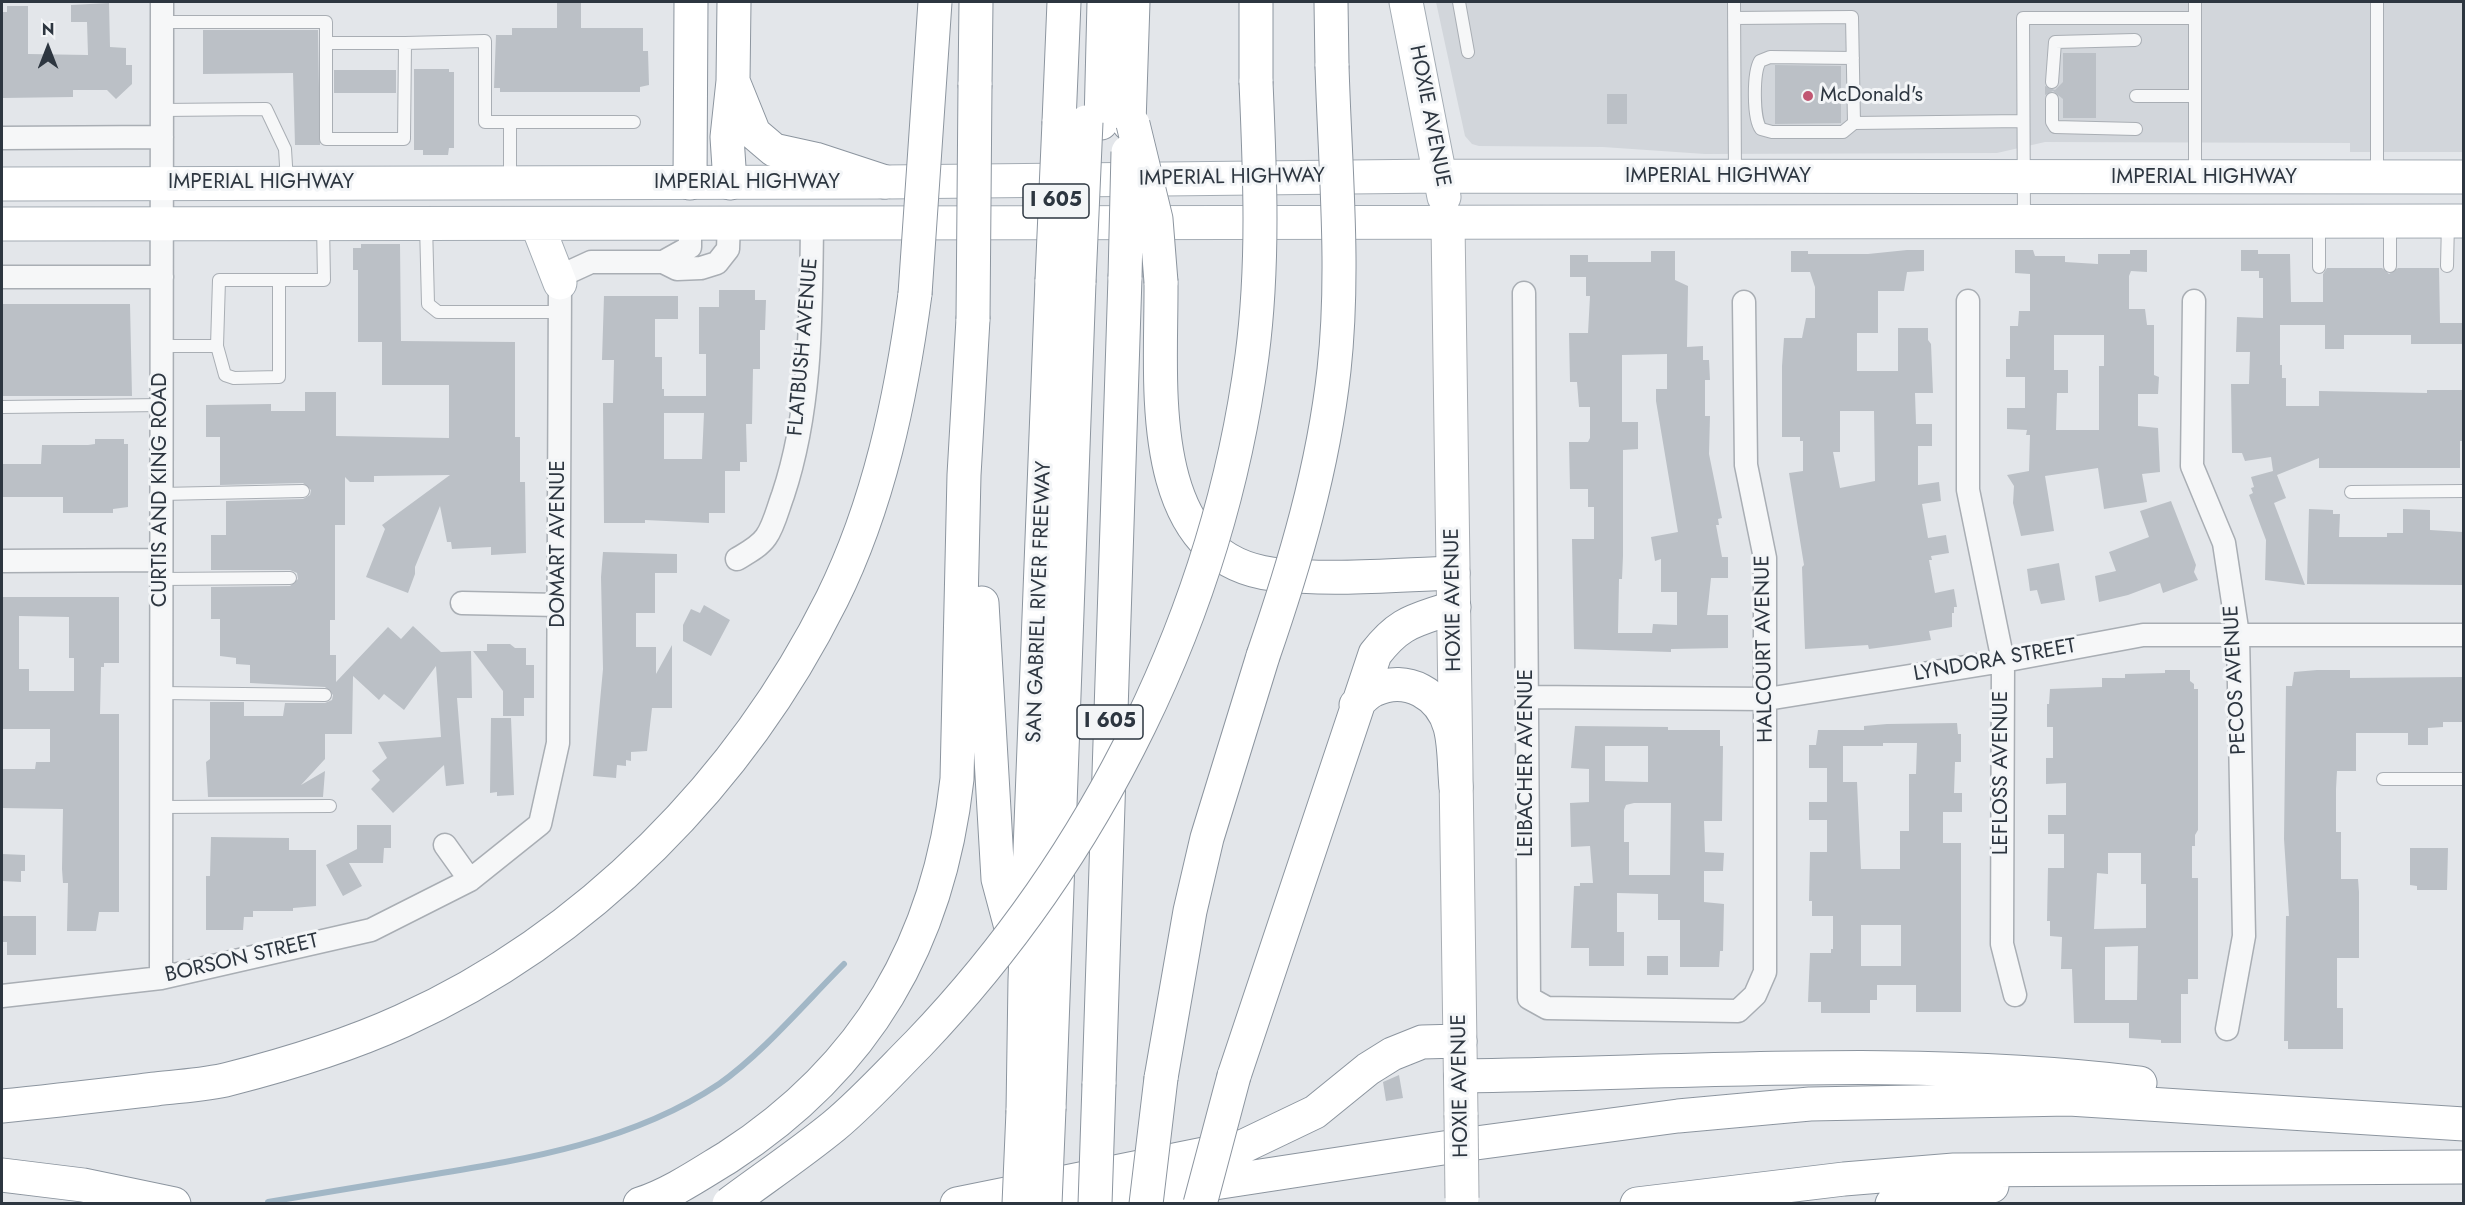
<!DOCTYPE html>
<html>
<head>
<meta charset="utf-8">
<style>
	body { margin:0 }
	#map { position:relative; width:2465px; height:1205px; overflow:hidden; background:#e3e6ea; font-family:Jost,sans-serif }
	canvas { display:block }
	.frame { position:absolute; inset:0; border:3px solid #2d3640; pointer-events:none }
	.north { position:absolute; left:18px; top:18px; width:60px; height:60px; -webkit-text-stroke:4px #f3f5f7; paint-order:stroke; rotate:0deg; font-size:16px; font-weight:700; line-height:24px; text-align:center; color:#2d3640 }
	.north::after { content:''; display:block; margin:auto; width:21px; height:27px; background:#2d3640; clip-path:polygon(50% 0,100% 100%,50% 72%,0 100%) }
</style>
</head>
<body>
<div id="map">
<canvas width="2465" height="1205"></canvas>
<div class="frame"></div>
<div class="north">N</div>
</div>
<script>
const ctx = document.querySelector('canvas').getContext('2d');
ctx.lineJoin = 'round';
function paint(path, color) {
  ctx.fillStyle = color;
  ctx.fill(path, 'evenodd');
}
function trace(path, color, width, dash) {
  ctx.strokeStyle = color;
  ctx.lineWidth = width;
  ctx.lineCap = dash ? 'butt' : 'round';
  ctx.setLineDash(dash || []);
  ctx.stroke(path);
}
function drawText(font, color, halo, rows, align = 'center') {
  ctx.font = font + ' Jost,sans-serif';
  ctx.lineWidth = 6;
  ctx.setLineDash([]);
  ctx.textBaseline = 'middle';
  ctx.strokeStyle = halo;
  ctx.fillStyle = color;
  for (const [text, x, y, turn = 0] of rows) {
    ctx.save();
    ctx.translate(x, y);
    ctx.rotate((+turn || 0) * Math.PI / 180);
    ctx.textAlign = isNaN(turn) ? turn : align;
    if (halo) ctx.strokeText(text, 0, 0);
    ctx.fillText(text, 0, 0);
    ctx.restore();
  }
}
paint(new Path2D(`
	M1436 2H2463V152H2350V143L2045 142 1997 153 1705 154 1603 147 1479 146 1472 144 1465 136Z`), '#d2d6db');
trace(new Path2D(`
	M268 1202C322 1193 376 1184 430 1175 529 1159 634 1141 719 1084 762 1054 806 1002 844 964`), '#a2b7c6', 6);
paint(new Path2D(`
	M557 2H581V28H643V51H648L649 85 640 87V92H500V88H494L496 35H512V28H557Z
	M109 3 110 47 126 48V65H132V84L116 99 107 90H73V97L2 98 3 12H7V6H28V54L88 55 87 22H71V5Z
	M203 30H318L320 145H295L293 73 203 74Z
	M2063 53H2096V118H2063V99L2053 91 2045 95V86L2055 90 2063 82Z
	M1775 65 1841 66V123L1775 124Z
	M414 69H449V72H454V148H449L448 155H423V150H414Z
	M334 70H396V93H334Z
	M1607 94H1627V124H1607Z
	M361 244H400L401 341 515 342V437H520V482H525L526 553 491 555V547L452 549 451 542H447L440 506 415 567V574L408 593 366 577 385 529 382 525 450 475 374 476V482H350L345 477V525H335V620H330V655H336V682L388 627 401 639 413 626 441 652 471 651 472 698H457L464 784 446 786 444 765 393 813 371 789 380 780 372 771 387 758 378 742 441 737 436 666 404 710 384 694 379 700 353 676 352 734H325V759L301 785 325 771 323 797H208L206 762 210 759V702H244V716H283L285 703H325L332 700 333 695 325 687 250 683V665L236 664V658L220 656V619H211V587L290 586 298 579 297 573 290 570H211V535H226V501L303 499 310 495 311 490 303 483 220 485V437H206V405L271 404V411H305V392H336V436L449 438V385H382V342H358V270H353V248H361Z
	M1907 250H1924V271L1907 272 1904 291H1878V333H1857V371H1898V328H1928V340L1931 344 1933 393H1915L1916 424H1932V446H1918V485L1939 482 1941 501 1922 504 1928 538 1946 535 1949 553 1931 556 1932 560H1929L1935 593 1954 589 1957 607H1954V613H1952V627L1929 631 1931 640 1899 645 1869 649 1868 645 1805 649 1802 567 1804 565 1789 473 1803 471V441H1800V437H1782V366L1784 338H1802L1806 318H1815V287L1810 272H1791V251H1808V254H1868ZM1840 411H1874L1875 481 1840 488 1833 452H1840Z
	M2015 250H2033L2035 256H2065V262L2098 264V254H2130V250H2147V272L2131 271 2129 276V309H2145L2147 325H2154V375L2159 377 2158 394H2138V426L2158 428 2160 472 2142 474 2147 502 2104 509 2098 468 2045 476 2054 531 2021 536 2013 503 2014 486 2007 475 2029 471 2030 435H2026L2027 430 2007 429V408H2025V377H2006V359H2010V326H2018L2019 311H2030V274L2015 273ZM2054 335H2104V366H2099V430H2056L2057 393H2068V370H2054Z
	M2241 250H2258V254H2290L2291 302H2323V274L2327 268H2382L2389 274 2398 268H2439L2440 323H2463V344H2411V335H2344V349H2325V325H2280V365H2282V378H2286V406H2319V391L2427 393V390H2463V441H2460V468H2319V458L2277 475 2286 498 2274 503 2305 585 2265 580 2266 540 2249 495 2253 493 2251 488 2254 487 2251 477 2273 471 2271 457 2245 461 2242 453H2232L2231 384H2249L2250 352H2236L2237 317 2263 318V278H2259V271H2241Z
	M1651 251H1675V280L1688 286 1687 347 1703 346V360H1709L1710 380H1705V416H1710L1709 454 1722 518 1718 519 1719 525H1716L1722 557H1728V578H1711L1707 615H1728V648L1671 649V652L1574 649 1572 539H1594V507H1588V489H1570L1569 442H1588L1590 438V407H1579L1577 382H1570L1569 333H1588L1590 296H1586V277H1570V255H1588V262H1651ZM1667 354V389H1656V401L1678 532 1651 537 1655 561 1661 559V592H1677V625L1653 624 1652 633H1618L1619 579H1622L1623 556V450L1638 449V422H1622V355Z
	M719 290H755V300H766L765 330H760V369H753L752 424H746L747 462H740V471H725V513H709V523L645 520V523H604L603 403H613L614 360H602L604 296H678V319H655V357H662V389H664V396H706V354H699V307H719ZM664 413H704L702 459H664Z
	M2 304H130L132 396H2Z
	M95 439H124V444H128V507L113 509V513H63V497H2V464H41L42 445H88L95 444Z
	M2171 501 2196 565 2194 572 2198 580 2163 593 2160 583 2128 595 2099 602 2095 576 2116 571 2109 552 2149 537 2140 511Z
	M2309 509 2333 510V514H2340L2339 537H2387V533H2403V509L2430 510V530L2463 532V585L2307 584Z
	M603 552 677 554V573H655V613H636V647H656V674L672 645V708H652L647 751 631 752V761L626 760V766L617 765 616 778 593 776 603 669 601 577Z
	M2059 563 2065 600 2041 604 2037 590 2030 591 2027 569Z
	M2 597H119V663H104V667H101L100 714H119V912H99L96 931H67L68 883H63L62 869 63 809 2 808V769H35L36 762H50V729H2ZM19 616 69 617V658H74V691H29V669H19Z
	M704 605 730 620 711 656 683 641V625L691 609 700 613Z
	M487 644H510L515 648H526V665H534V698H524V716H503V691L473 651H487Z
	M2165 670H2190V681L2194 684V689H2198V830L2195 835V846H2192V878H2198V979H2188V994H2181V1043H2161V1040L2129 1038V1023H2074L2072 969H2061L2062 937 2050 936V921H2047L2048 868H2064V834H2048V815H2066V783L2046 784V758H2053V727H2047V704H2049L2050 689 2102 687V678H2125V674L2165 673ZM2108 853H2141V884H2146V928L2094 929 2097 873 2108 874ZM2138 946 2137 1000H2105V947Z
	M2317 670H2350V678L2463 677V722H2443V727L2428 728V745H2408V733H2356V771H2337L2336 789V832H2341V879H2358L2359 892V958H2337V1008H2343V1049H2288V1041H2284L2286 916H2289L2284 839 2286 686H2292L2294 672Z
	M491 718H511L514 795 497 796V792L490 793Z
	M1957 723 1958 734H1961V762H1955L1954 793H1962V812H1943V843H1961V1012H1916V985H1877V1000H1870V1013H1821V1002H1808L1810 953H1831V949H1833V916H1812V901H1809L1810 852H1827V820H1809V802H1827V768H1809V745H1816L1818 730H1864V726L1887 724ZM1883 743H1917L1916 774H1909V831H1900V869H1861L1857 782H1843V746H1883ZM1861 925H1901V966H1861Z
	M1575 726 1668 727V730H1720V746H1723L1722 821H1704L1705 852 1724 853 1723 871H1704V902L1724 904 1723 951H1720L1719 967H1680V920H1658V894L1617 893V932H1624V966H1589V948H1571L1574 886H1580V883H1593L1590 846 1571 847 1570 803 1589 802V769L1571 768ZM1605 746H1648V782L1605 781ZM1634 803H1671L1670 875H1629V842H1624V810L1626 805Z
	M357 825H391V848H384L383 863H349L362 886 343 896 326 865 357 849Z
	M211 837 289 838V850H316V906L293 908V911H253V917H244L243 930H206V876H210Z
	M2410 848H2448L2447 890H2417V886L2410 885Z
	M2 854 25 855V871H21V882L2 881Z
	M2 916H36V955H7V942H2Z
	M1647 956H1668V975H1647Z
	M1399 1075 1403 1098 1386 1101 1383 1082Z`), '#bbc0c6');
const lane = new Path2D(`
	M1459 2 1468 52
	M1734 2 1735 177
	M2195 2V177
	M1734 18 1852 17 1854 123
	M162 22H326V139H404L405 43 485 41V122H634
	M326 43H405
	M1853 58 1770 57 1760 61C1753 73 1753 119 1761 129L1772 132H1843L1854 123 2023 121
	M2052 82 2055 42 2135 40
	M2136 96H2195
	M2052 99V122L2055 127 2136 129
	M162 110 266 109 285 149 287 182
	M2377 177V2
	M510 181V122
	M2024 220 2023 18H2195
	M2390 223V266
	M426 224 428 304 438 312H560
	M2319 224V267
	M2447 266 2448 222
	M161 346H217L219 280H324L323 224
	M217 346 225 375 234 378 279 377V280
	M2 407 161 405
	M2351 492 2464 491
	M161 494 303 491
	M161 579 290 578
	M161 693 325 695
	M2383 779H2464
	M161 807 330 806`);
const street = new Path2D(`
	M2 138 162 137
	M663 262 690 247V223
	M2 277H162
	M1524 293 1529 998 1547 1008 1738 1011 1755 995 1765 972V558L1746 465 1744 302
	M1968 301V490L2003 661 2002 944 2015 995
	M2194 301 2192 466 2224 543 2238 635 2244 936 2227 1029
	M737 559C747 553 759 547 766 537 774 526 778 508 783 495 812 408 811 313 812 222
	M2 561 161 560
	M462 603 558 605
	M1527 697 1767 699 2003 661 2143 635H2464
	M445 845 470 880
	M161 978 162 2
	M2 996 161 978 371 930 470 880 540 824 558 743 560 283 567 273 591 262H663L677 269 701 268 717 263 728 249 729 222`);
const secondary = new Path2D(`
	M1448 224 1461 1115`);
const primary = new Path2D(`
	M1406 2 1444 197
	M2 184 885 182 1442 176 2464 177
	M2 224 2464 221
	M537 224 560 283`);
const highway = new Path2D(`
	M1256 2V82
	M1331 2 1332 66
	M733 81 754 133 774 150 815 159 885 182
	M975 85 976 2
	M1059 122 1064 2
	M1101 123 1104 2
	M1129 124 1133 2
	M690 183 691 2
	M730 183 727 137 733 81 734 2
	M1161 282C1162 378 1141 557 1272 574 1331 581 1394 575 1453 573
	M982 603 998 879 1017 950
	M1356 705C1361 700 1367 693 1374 690 1407 674 1441 695 1450 727 1455 745 1454 768 1456 787
	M1234 1076 1375 654C1401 620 1416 621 1454 607
	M1461 1076C1687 1073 1914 1055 2140 1083
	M1161 1078 1190 911 1207 838 1263 656
	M1099 1084 1125 277
	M2 1106C53 1101 104 1095 156 1089 180 1086 206 1085 229 1079 288 1064 347 1046 402 1021 588 937 742 780 832 599 879 504 901 398 915 294
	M1049 1108 1079 282
	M1023 1111 1025 980 1052 280
	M2 1175 83 1185 174 1204
	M640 1204C671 1194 700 1174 728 1157 867 1067 939 942 957 779L964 475 973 319
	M957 1204 1244 1146 1315 1112 1368 1069 1392 1054 1422 1042 1460 1041
	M1077 1204 1476 1143 1678 1116 1810 1104 2069 1099 2464 1124
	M1637 1204 1844 1179 1954 1170 2464 1167
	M1892 1204 1992 1186`);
trace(lane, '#a9aeb4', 14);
trace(street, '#a9aeb4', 25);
trace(secondary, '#a9aeb4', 35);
trace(primary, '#a4acb4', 35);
trace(highway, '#8c959f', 35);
trace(lane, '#f6f7f8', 12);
trace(street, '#f6f7f8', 22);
trace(secondary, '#fff', 33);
trace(primary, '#fff', 33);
trace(highway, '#fff', 33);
const secondaryBridge = new Path2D(`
	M1461 1115 1462 1198`);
const highwayBridge = new Path2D(`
	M1133 124 1156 219 1161 282
	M1125 277 1128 152
	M1052 280 1059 122
	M1079 282 1086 122
	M915 294 935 2
	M973 319 975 85
	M1263 656C1295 563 1323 469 1334 370 1345 270 1335 167 1332 66
	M729 1204C764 1178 801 1153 834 1126 864 1101 891 1071 918 1044 1097 857 1218 612 1252 356 1264 265 1260 173 1256 82
	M1019 1204 1023 1111
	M1045 1204 1049 1108
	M1095 1204 1099 1084
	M1146 1204 1161 1078
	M1200 1204 1234 1076`);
trace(secondaryBridge, '#a9aeb4', 35, []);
trace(highwayBridge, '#8c959f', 35, []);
trace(secondaryBridge, '#fff', 33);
trace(highwayBridge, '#fff', 33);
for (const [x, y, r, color] of [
	[1808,96,6,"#c15672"]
]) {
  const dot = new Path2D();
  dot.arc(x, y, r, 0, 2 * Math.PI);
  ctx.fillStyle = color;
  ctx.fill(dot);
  trace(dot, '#f3f5f7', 2);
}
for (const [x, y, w] of [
	[1056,201,66],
	[1110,722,66]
]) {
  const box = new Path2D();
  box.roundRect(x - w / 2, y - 17, w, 34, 4.5);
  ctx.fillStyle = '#f3f5f7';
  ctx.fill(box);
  trace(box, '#2d3640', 1.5);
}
drawText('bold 20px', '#2d3640', null, [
	["I 605",1056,201],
	["I 605",1110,722]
]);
drawText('21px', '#2d3640', '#f3f5f7', [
	["McDonald's",1820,96]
], 'left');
drawText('21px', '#2d3640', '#f3f5f7', [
	["HOXIE AVENUE",1429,116,79],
	["IMPERIAL HIGHWAY",1718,177],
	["IMPERIAL HIGHWAY",1232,178,-1],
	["IMPERIAL HIGHWAY",2204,178],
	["IMPERIAL HIGHWAY",261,183],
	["IMPERIAL HIGHWAY",747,183],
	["FLATBUSH AVENUE",804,347,-85],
	["CURTIS AND KING ROAD",161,490,-90],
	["DOMART AVENUE",559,544,-90],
	["HOXIE AVENUE",1454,600,-91],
	["SAN GABRIEL RIVER FREEWAY",1040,602,-88],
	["HALCOURT AVENUE",1765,649,-91],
	["LYNDORA STREET",1995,661,-10],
	["PECOS AVENUE",2236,680,-93],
	["LEIBACHER AVENUE",1527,763,-90],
	["LEFLOSS AVENUE",2002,773,-90],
	["BORSON STREET",242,959,-13],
	["HOXIE AVENUE",1461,1086,-91]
]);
</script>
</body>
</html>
